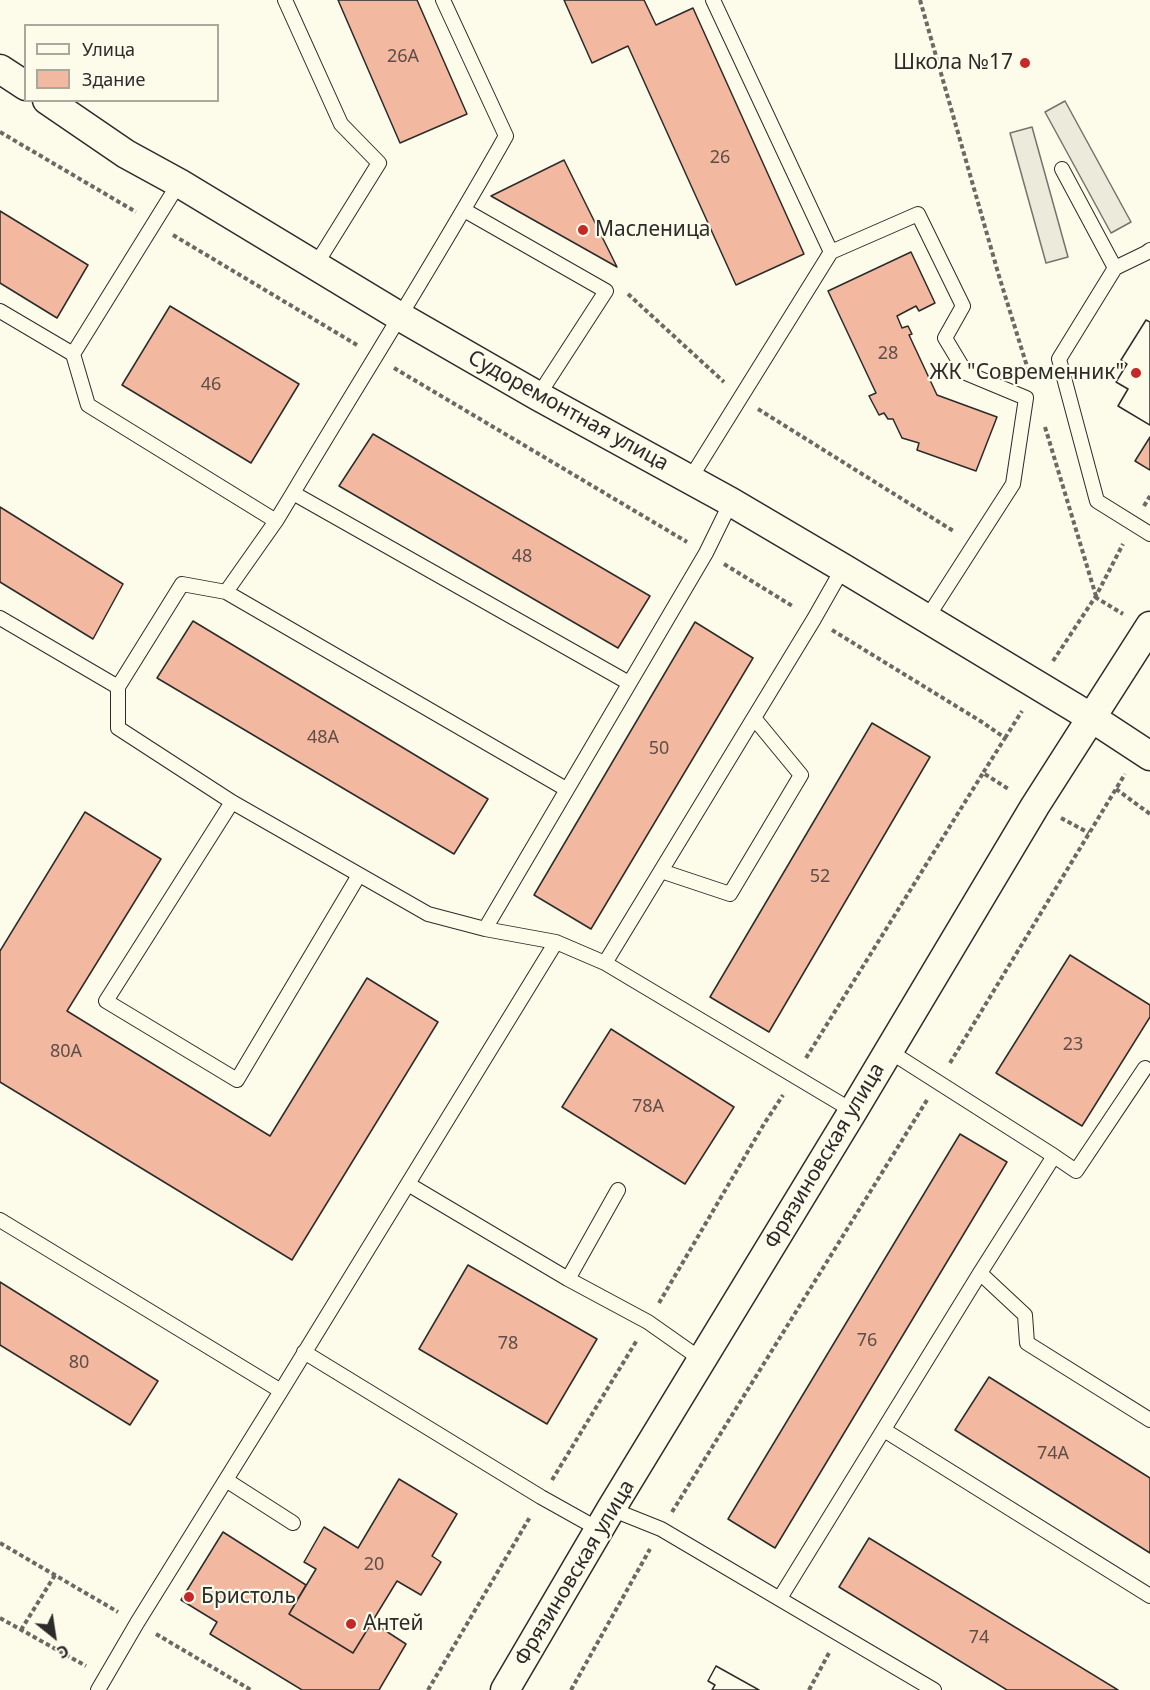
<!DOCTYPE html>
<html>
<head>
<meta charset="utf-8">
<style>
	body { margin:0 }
	#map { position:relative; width:1150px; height:1690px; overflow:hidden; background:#fdfbea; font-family:"Noto Sans",sans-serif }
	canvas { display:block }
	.legend { position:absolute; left:24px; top:24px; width:195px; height:78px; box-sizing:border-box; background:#fdfbea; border:2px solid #a9a89e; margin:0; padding:8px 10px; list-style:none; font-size:18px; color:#2b2b2b }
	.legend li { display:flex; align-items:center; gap:12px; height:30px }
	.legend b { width:30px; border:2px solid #a9a89e }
	.north { position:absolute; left:24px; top:1606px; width:60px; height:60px; -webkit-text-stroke:4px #fdfbea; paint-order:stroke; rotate:150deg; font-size:16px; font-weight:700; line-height:24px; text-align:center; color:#2b2b2b }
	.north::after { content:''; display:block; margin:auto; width:21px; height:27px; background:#2b2b2b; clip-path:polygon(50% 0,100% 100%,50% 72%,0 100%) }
</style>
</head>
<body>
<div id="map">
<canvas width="1150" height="1690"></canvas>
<ul class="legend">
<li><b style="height:8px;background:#fdfbea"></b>Улица</li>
<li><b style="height:16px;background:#f2b8a0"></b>Здание</li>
</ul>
<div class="north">С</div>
</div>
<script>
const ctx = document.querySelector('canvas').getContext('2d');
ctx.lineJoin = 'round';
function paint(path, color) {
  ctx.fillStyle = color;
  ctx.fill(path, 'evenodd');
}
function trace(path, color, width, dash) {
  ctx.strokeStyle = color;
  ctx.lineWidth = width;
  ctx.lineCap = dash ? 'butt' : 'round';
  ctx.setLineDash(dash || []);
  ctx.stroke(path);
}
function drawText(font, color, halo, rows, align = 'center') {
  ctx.font = font + ' "Noto Sans",sans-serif';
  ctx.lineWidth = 4.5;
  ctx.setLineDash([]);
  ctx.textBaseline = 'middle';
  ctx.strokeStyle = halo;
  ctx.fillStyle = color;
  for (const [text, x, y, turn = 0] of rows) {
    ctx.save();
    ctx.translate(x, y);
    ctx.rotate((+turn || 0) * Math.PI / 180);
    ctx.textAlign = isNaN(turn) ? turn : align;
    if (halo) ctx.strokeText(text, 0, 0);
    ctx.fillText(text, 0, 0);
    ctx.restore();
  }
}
const parking = new Path2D(`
	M1065 101 1131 222 1111 233 1045 112Z
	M1032 127 1068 257 1046 263 1010 133Z`);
paint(parking, '#eceadb');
trace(parking, '#74746e', 1.5);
const building = new Path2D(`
	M338 0H417L467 114 400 143Z
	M564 0H644L656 25 693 8 804 254 736 285 628 46 592 63Z
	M564 160 617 267 491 196Z
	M0 211 88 265 57 318 0 283Z
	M911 252 935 303 919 311 916 306 897 316 902 328 908 326 912 334 909 335 937 395 997 417 976 471 917 450 919 443 902 438 893 419H888L884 413 879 415 869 396 876 393 828 291Z
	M170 306 299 384 251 463 122 385Z
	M1146 320 1150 322V425L1118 406 1128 389 1116 382 1127 364 1121 360Z
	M1146 320 1150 322V425L1118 406 1128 389 1116 382 1127 364 1121 360Z
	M373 434 650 596 618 648 339 486Z
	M1150 437V470L1135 461Z
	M0 507 123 584 93 639 0 582Z
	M193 621 488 799 454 854 157 678Z
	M695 622 753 658 591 929 534 895Z
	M872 723 930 757 769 1032 710 997Z
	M85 812 161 859 67 1011 270 1136 367 978 438 1022 292 1260 0 1082V951Z
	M1070 955 1150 1005V1017L1082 1126 996 1073Z
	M611 1029 734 1107 685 1184 562 1107Z
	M960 1134 1007 1162 775 1548 728 1519Z
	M468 1265 597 1339 547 1424 419 1349Z
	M0 1282 158 1381 130 1425 0 1345Z
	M989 1377 1150 1478V1553L955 1430Z
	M399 1479 457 1514 432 1556 441 1562 421 1595 397 1581 353 1653 289 1614 316 1569 304 1562 324 1527 358 1548Z
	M223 1532 306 1585 289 1614 353 1653 372 1622 406 1644 379 1690H302L210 1634 217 1622 181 1600Z
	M869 1538 1118 1690H1007L839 1587Z
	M716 1666 759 1690H712L715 1685 708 1681Z
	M716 1666 759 1690H712L715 1685 708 1681Z`);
paint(building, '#f2b8a0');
trace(building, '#2b2b2b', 1.5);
const service = new Path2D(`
	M285 0 341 124 379 163 315 266
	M443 0 506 136C438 257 364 374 293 493L276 521 226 592 566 789
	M1062 169 1115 268
	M464 210 606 291 538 396
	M1150 250 1146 253 1115 268 1059 359 1097 501 1150 534
	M831 252 918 214 963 306 945 338 966 373 1026 398 1013 484 927 618
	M0 311 73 354 179 183
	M73 354 88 405 276 521
	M690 479 831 252 713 0
	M293 493 629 683
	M843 568 814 619 605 963 853 1111
	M0 618 118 687V728L232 802 428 914 485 929 556 942 281 1391 137 1623 98 1690
	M118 687 182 584 226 592
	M232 802 106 1001 237 1080 359 875
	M661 871 730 894 801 775 754 718
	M485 929 706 553 731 502
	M556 942 605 963
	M1054 1156 1076 1171 1145 1068
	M408 1184 568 1279 648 1322 702 1360
	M0 1220 281 1391
	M980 1273 1025 1315 1027 1343 1150 1420
	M568 1279 618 1190
	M304 1352 541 1497 600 1530
	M884 1430 1150 1596
	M226 1480 293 1523
	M611 1509 661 1529 934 1690
	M780 1598 980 1273 1054 1156 889 1051`);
const minor = new Path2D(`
	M0 69 26 86
	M47 100 126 154 179 183 399 316 538 396 731 502 843 568 1092 718 1150 756
	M505 1690 611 1509 853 1111 1035 806 1150 626`);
trace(service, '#2b2b2b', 16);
trace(minor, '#2b2b2b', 31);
trace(new Path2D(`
	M920 0 999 276 1030 376
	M0 132 136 212
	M173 235 357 345
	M628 294 724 382
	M394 368 687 542
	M758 409 955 532
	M1045 427 1096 596
	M1144 506 1150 496
	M724 564 794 607
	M1095 597 1123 614
	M832 630 982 722 1005 738 983 773 1010 790
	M1053 661 1096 596 1123 544
	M1005 738 1022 711
	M1116 789 1150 814
	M1061 818 1089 833
	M806 1058 983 773
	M950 1063 1125 774
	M659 1303 764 1124 783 1095
	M552 1480 637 1340
	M672 1512 927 1100
	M0 1543 118 1612
	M0 1618 86 1666
	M21 1630 55 1575
	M156 1634 251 1690
	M428 1690 530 1517
	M571 1690 650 1549
	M809 1690 829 1653`), '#6a6964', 4, [4.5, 3]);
trace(service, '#fdfbea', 14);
trace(minor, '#fdfbea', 28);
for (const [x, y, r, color] of [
	[1025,63,6,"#c62828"],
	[583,230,6,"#c62828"],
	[1136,373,6,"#c62828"],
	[189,1597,6,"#c62828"],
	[351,1624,6,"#c62828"]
]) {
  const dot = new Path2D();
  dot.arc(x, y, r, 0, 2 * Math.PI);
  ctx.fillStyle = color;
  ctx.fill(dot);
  trace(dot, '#fdfbea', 2);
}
drawText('18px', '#5d4e48', null, [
	["26А",403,57],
	["26",720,158],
	["28",888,354],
	["46",211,385],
	["48",522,557],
	["48А",323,738],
	["50",659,749],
	["52",820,877],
	["23",1073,1045],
	["80А",66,1052],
	["78А",648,1107],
	["76",867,1341],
	["78",508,1344],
	["80",79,1363],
	["74А",1053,1454],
	["20",374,1565],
	["74",979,1638]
]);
drawText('21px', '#2b2b2b', '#fdfbea', [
	["Школа №17",1013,63,"right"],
	["Масленица",595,230],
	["ЖК \"Современник\"",1124,373,"right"],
	["Бристоль",201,1597],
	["Антей",363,1624]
], 'left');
drawText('21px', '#2b2b2b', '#fdfbea', [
	["Судоремонтная улица",568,411,29],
	["Фрязиновская улица",825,1156,-59],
	["Фрязиновская улица",575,1573,-59]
]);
</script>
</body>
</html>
